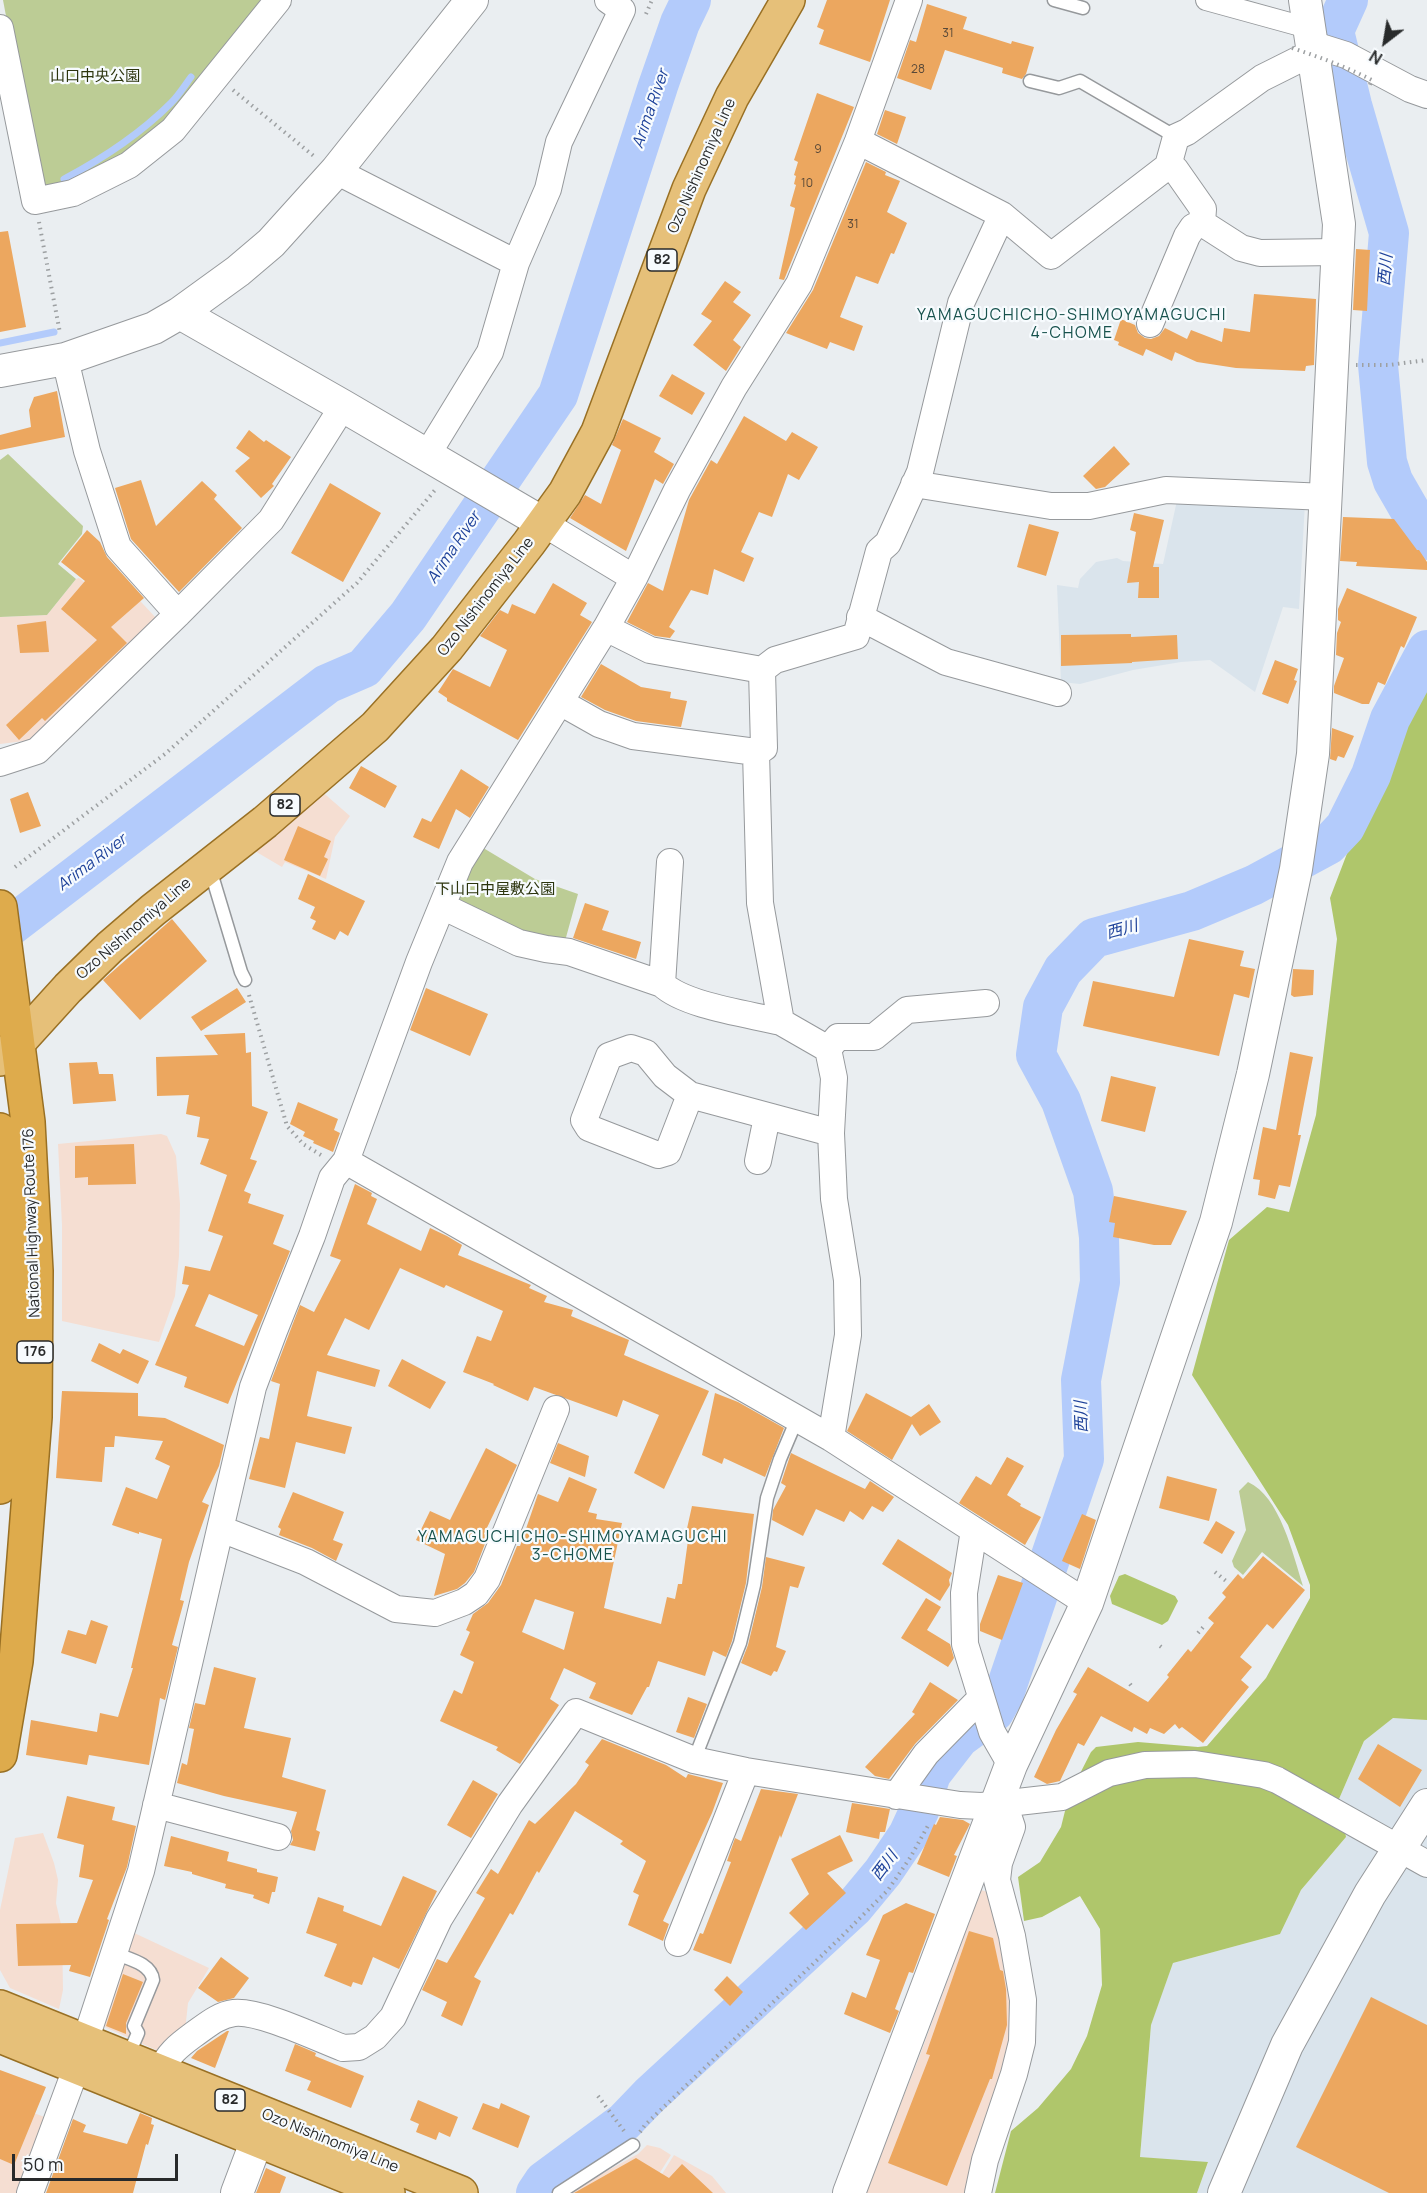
<!DOCTYPE html>
<html>
<head>
<meta charset="utf-8">
<style>
	body { margin:0 }
	#map { position:relative; width:1427px; height:2193px; overflow:hidden; background:#eaeef1; font-family:Manrope,sans-serif }
	canvas { display:block }
	.north { position:absolute; left:1355px; top:12px; width:60px; height:60px; -webkit-text-stroke:4px #f7fbfe; paint-order:stroke; rotate:211deg; font-size:16px; font-weight:700; line-height:24px; text-align:center; color:#282a2b }
	.north::after { content:''; display:block; margin:auto; width:21px; height:27px; background:#282a2b; clip-path:polygon(50% 0,100% 100%,50% 72%,0 100%) }
	.scale { position:absolute; left:12px; top:2154px; width:166px; height:27px; box-sizing:border-box; border:3px solid #282a2b; border-top:0; padding-left:8px; font-size:18px; line-height:21px; white-space:nowrap; color:#282a2b; -webkit-text-stroke:4px #f7fbfe; paint-order:stroke }
</style>
</head>
<body>
<div id="map">
<canvas width="1427" height="2193"></canvas>
<div class="north">N</div>
<div class="scale">50 m</div>
</div>
<script>
const ctx = document.querySelector('canvas').getContext('2d');
ctx.lineJoin = 'round';
function paint(path, color) {
  ctx.fillStyle = color;
  ctx.fill(path, 'evenodd');
}
function trace(path, color, width, dash) {
  ctx.strokeStyle = color;
  ctx.lineWidth = width;
  ctx.lineCap = dash ? 'butt' : 'round';
  ctx.setLineDash(dash || []);
  ctx.stroke(path);
}
function drawText(font, color, halo, rows, align = 'center') {
  ctx.font = font + ' Manrope,"Noto Sans JP",sans-serif';
  ctx.lineWidth = 4.5;
  ctx.setLineDash([]);
  ctx.textBaseline = 'middle';
  ctx.strokeStyle = halo;
  ctx.fillStyle = color;
  for (const [text, x, y, turn = 0] of rows) {
    ctx.save();
    ctx.translate(x, y);
    ctx.rotate((+turn || 0) * Math.PI / 180);
    ctx.textAlign = isNaN(turn) ? turn : align;
    if (halo) ctx.strokeText(text, 0, 0);
    ctx.fillText(text, 0, 0);
    ctx.restore();
  }
}
paint(new Path2D(`
	M117 576 156 618 32 740 0 744V617L47 615 76 579 79 578 99 594Z
	M319 789 350 816 335 837 326 879 285 862 282 867 248 847Z
	M161 1134 167 1136 176 1156 180 1204 179 1256 175 1296 159 1342 62 1321V1225L58 1144Z
	M43 1833 54 1863 58 1880 56 1903 62 1929 63 1990 59 2009 10 1988 0 1970V1910L15 1838Z
	M981 1890 991 1893 1014 2015 1001 2086 971 2193H865L920 2055Z
	M130 1931 209 1968 188 2003 185 2031 163 2053 98 2024Z
	M0 2100 47 2118 23 2193H0Z
	M647 2145 660 2148 671 2155 647 2193H566L638 2154Z
	M674 2155 712 2176 726 2193H650Z`), '#f5ded2');
paint(new Path2D(`
	M1178 496 1305 503 1299 609 1283 607 1255 692 1210 660 1181 662 1133 670 1080 684 1061 682 1057 585 1078 588 1080 579 1096 562 1117 558 1123 561 1163 564Z
	M1393 1717 1427 1720V2193H1197L1208 2163 1140 2157 1151 2024 1173 1963 1280 1934 1301 1890 1346 1837 1339 1799 1364 1741Z`), '#dae4ec');
paint(new Path2D(`
	M3 0H262L161 126 110 164 64 186 39 192Z
	M8 454 83 526 82 534 58 564 76 579 47 615 0 617V460Z
	M480 846 535 879 578 894 565 941 521 936 454 905Z
	M1248 1482C1280 1496 1293 1555 1303 1586L1262 1552 1243 1575 1234 1567 1232 1561 1246 1530 1239 1491Z`), '#bccc95');
paint(new Path2D(`
	M1427 679V1720L1393 1718 1364 1741 1339 1799 1346 1837 1301 1890 1280 1934 1173 1963 1151 2025 1140 2157 1208 2162 1197 2193H995L1011 2131 1038 2108 1071 2069 1087 2036 1102 1985 1100 1929 1080 1896 1042 1917 1024 1921 1018 1877 1040 1862 1061 1827 1069 1795 1091 1752 1096 1747 1138 1742 1198 1747 1207 1746 1266 1678 1310 1598V1585L1288 1525 1192 1375 1229 1240 1267 1207 1289 1212 1316 1115 1337 939 1330 898 1356 830 1381 790 1406 726Z
	M1125 1574 1175 1596 1178 1601 1168 1621 1162 1625 1112 1604 1110 1596 1119 1576Z`), '#afc66b');
trace(new Path2D(`
	M64 179C102 159 141 133 171 103 179 95 185 85 191 77
	M0 343 54 332`), '#b3cbfb', 7);
trace(new Path2D(`
	M1348 0 1334 31 1352 105 1389 233 1378 365 1387 462 1393 481 1427 540
	M0 934 327 684 364 668 408 616 558 395 658 86 680 23 691 0
	M536 2193 544 2181 624 2122 649 2096 854 1907 883 1872 908 1835 919 1811 931 1774 959 1738 994 1712 1004 1694 1084 1459 1081 1380 1100 1282 1099 1237 1093 1191 1061 1101 1036 1055 1043 1007 1063 970 1094 938 1192 911 1254 885 1328 845 1345 827 1371 775 1390 719 1427 650`), '#b3cbfb', 40);
paint(new Path2D(`
	M827 0H890L870 62 819 44 824 30 817 27Z
	M927 4 967 17 963 29 1011 44 1012 41 1034 47 1026 74 1022 79 1002 73 1003 68 945 50 931 90 897 78 910 40 916 42Z
	M817 93 854 107 784 280 779 279 795 208 790 206 796 185 794 184 796 176 794 175 798 162 794 160Z
	M885 110 906 117 897 144 877 134Z
	M866 162 886 172 885 175 900 181 887 212 907 223 894 254 891 253 878 284 856 276 840 317 863 326 854 351 830 342 827 349 786 333 813 290Z
	M8 231 26 327 0 332V232Z
	M1356 249 1370 250 1367 311 1353 310Z
	M725 281 741 292 733 302 751 315 733 340 741 347 726 371 693 345 712 321 701 314Z
	M1254 294 1316 299 1314 365 1306 366 1305 371 1236 368 1197 362 1175 352 1172 361 1146 349 1143 356 1118 345 1119 342 1114 340 1121 319 1135 325 1138 333 1145 338 1151 339 1159 336 1165 328 1187 339 1191 330 1222 342 1224 328 1250 332Z
	M672 374 705 393 692 415 659 396Z
	M57 391 65 437 0 450V435L31 427 29 410 34 397Z
	M744 416 786 441 792 432 818 447 799 480 788 474 772 517 759 512 741 552 754 558 744 582 714 569 708 595 691 590 669 627 675 631 670 638 655 636 627 622 648 583 663 591 689 500 711 460 717 464Z
	M623 419 661 438 654 452 674 464 663 484 655 479 626 551 570 518 585 495 601 504 621 450 612 445Z
	M249 430 264 442 266 440 291 457 272 484 274 486 261 498 235 471 250 458 236 448Z
	M1114 446 1130 464 1105 487 1096 489 1083 476Z
	M141 480 156 526 202 481 217 495 214 499 242 528 179 592 131 539 115 488Z
	M330 483 381 513 343 582 291 553Z
	M1134 513 1164 520 1153 567H1159V598H1138L1139 582 1127 583 1136 532 1130 530Z
	M1343 517 1394 519 1417 550H1419L1427 562V570L1356 566 1357 562 1340 561Z
	M1029 524 1059 532 1046 576 1017 567Z
	M87 530 100 542 107 557 144 598 111 627 127 643 45 721 42 718 19 740 6 725 97 640 61 609 85 581 61 562Z
	M553 583 587 603 580 615 592 622 518 740 447 701V698L438 692 453 669 490 687 507 650 480 636 500 610 508 614 512 604 535 614Z
	M1347 588 1417 617 1404 648 1401 646 1385 685 1378 682 1369 704H1362L1334 693V686L1344 658 1336 655 1337 633 1341 622 1338 620V609Z
	M46 621 49 652 20 653 17 625Z
	M1131 634V637L1177 635 1178 659 1132 662V663L1061 666V635Z
	M1275 660 1298 669 1294 680 1297 681 1288 704 1262 694Z
	M601 664 641 687 671 692 670 698 687 701 681 727 636 721 605 710 581 697Z
	M1332 728 1354 736 1344 758 1338 756 1336 761 1330 759Z
	M361 766 397 786 385 808 349 788Z
	M461 769 489 787 470 818 456 809 439 849 413 837 422 818 431 822Z
	M28 792 41 826 20 833 10 799Z
	M298 826 331 841 324 857 328 859 320 876 284 860Z
	M308 874 365 901 348 936 340 931 335 940 312 929 316 921 310 918 315 907 298 899Z
	M585 903 609 911 602 930 641 942 636 959 573 938Z
	M172 919 207 961 140 1020 103 980Z
	M1189 939 1244 951 1240 966 1255 969 1249 998 1234 994 1219 1056 1083 1026 1093 981 1174 997Z
	M1293 969 1314 970 1313 995 1294 997 1291 995Z
	M237 988 246 1002 201 1031 191 1017Z
	M426 988 488 1014 470 1056 410 1030Z
	M245 1033 246 1053 251 1052 252 1106 268 1112 250 1159 257 1161 244 1191 251 1194 248 1203 284 1215 273 1244 290 1251 228 1404 184 1387 187 1377 155 1365 189 1285 182 1284 185 1266 210 1271 223 1236 208 1231 227 1175 200 1164 209 1139 197 1137 200 1117 186 1114 189 1095 157 1096 156 1057 218 1055 204 1035ZM209 1294 258 1315 244 1346 195 1326Z
	M1290 1052 1313 1057 1298 1135H1301L1290 1187 1279 1185 1275 1199 1258 1195 1260 1180 1253 1179 1263 1127 1276 1130Z
	M97 1062 99 1074H113L116 1101 73 1104 69 1063Z
	M1111 1076 1156 1087 1145 1132 1101 1121Z
	M298 1102 338 1119 334 1130 340 1133 333 1152 313 1143 314 1141 303 1136 305 1132 290 1124Z
	M134 1144 136 1184 88 1185V1177L75 1178V1146Z
	M355 1184 372 1193 371 1196 377 1199 367 1224 421 1251 430 1228 447 1236 462 1245 458 1255 531 1285 529 1288 547 1296 544 1302 573 1310 571 1316 629 1340 624 1355 709 1391 664 1489 634 1473 659 1415 623 1400 617 1417 534 1387 528 1401 493 1385 494 1384 463 1372 477 1336 491 1341 503 1311 446 1285 444 1288 400 1268 369 1330 345 1318 327 1355 380 1370 375 1387 317 1371 307 1416 352 1427 345 1454 296 1442 285 1488 249 1479 260 1437 269 1439 280 1384 271 1381 300 1305 314 1312 341 1260 330 1256Z
	M1114 1196 1187 1211 1171 1245H1154L1113 1237 1115 1223 1109 1222Z
	M99 1343 120 1354 123 1349 149 1361 138 1384 91 1361Z
	M402 1359 446 1382 430 1409 388 1386Z
	M62 1391 138 1393V1416L165 1418 224 1445 219 1466 202 1502 209 1505 189 1562 180 1600 184 1601 172 1645 178 1647 165 1700 160 1698 149 1765 89 1755 87 1765 26 1755 31 1720 97 1732 100 1713 118 1717 133 1668H131L162 1539 139 1532V1534L112 1525 126 1487 157 1499 170 1466 155 1459 163 1441 115 1436 114 1447H105L102 1482 56 1478Z
	M715 1393 738 1402 784 1428 765 1477 724 1458 722 1464 702 1455Z
	M866 1393 911 1417 929 1404 941 1422 920 1436 912 1424 892 1460 847 1431Z
	M558 1443 589 1456 585 1477 550 1463Z
	M486 1448 517 1465 484 1534 488 1536 474 1572 465 1583 457 1589 434 1596 445 1554 416 1540 430 1511 450 1520Z
	M791 1453 865 1489 870 1481 894 1497 883 1512 872 1506 863 1520 850 1511 844 1522 816 1509 803 1536 772 1520 773 1510 786 1486 781 1483Z
	M1007 1457 1024 1466 1007 1495 1021 1504 1020 1506 1041 1517 1025 1545 959 1503 976 1476 991 1485Z
	M1167 1476 1217 1489 1209 1521 1159 1508Z
	M569 1477 597 1489 588 1512 597 1514 596 1519 622 1523 604 1608 661 1624 667 1597 675 1599 678 1584H682L689 1533H686L692 1506 754 1514 746 1583 732 1641 726 1657 713 1651 705 1676 658 1661 649 1687H647L632 1715 589 1698 596 1683 564 1668 550 1699 559 1705 520 1764 496 1750 498 1747 440 1721 454 1690 462 1694 474 1662 460 1655 470 1632 466 1630 473 1614 488 1603 501 1585 517 1546H520L538 1494 558 1502ZM535 1599 574 1612 564 1650 522 1632Z
	M293 1492 344 1512 333 1540 343 1544 336 1561 312 1548 279 1535 281 1529 278 1527Z
	M1082 1514 1096 1520 1080 1569 1062 1561Z
	M1216 1521 1235 1532 1222 1554 1203 1543Z
	M898 1539 952 1573 949 1580 950 1585 940 1601 882 1564Z
	M1263 1556 1305 1590 1273 1629 1267 1624 1240 1657 1252 1667 1241 1680 1249 1687 1203 1743 1182 1727 1179 1729 1175 1724 1164 1734 1150 1728 1147 1734 1134 1727 1132 1732 1101 1716 1084 1746 1078 1743 1060 1781 1047 1784 1034 1777 1056 1730 1077 1694 1073 1692 1088 1667 1148 1702 1169 1677 1167 1675 1188 1649 1191 1652 1214 1623 1208 1618 1226 1597 1222 1593 1238 1574 1243 1579Z
	M766 1557 805 1567 798 1588 790 1586 776 1647 786 1651 777 1672 774 1671 771 1676 741 1663 748 1645 762 1587Z
	M998 1575 1023 1583 1002 1640 980 1631V1624Z
	M926 1598 941 1607 927 1630 950 1644 954 1658 948 1667 901 1638Z
	M91 1620 108 1626 96 1664 61 1653 68 1630 86 1635Z
	M214 1667 256 1678 244 1728 291 1738 282 1777 326 1790 316 1830 320 1832 315 1851 290 1845 293 1840 291 1831 297 1812 224 1796 177 1783 182 1763 187 1765 194 1729 189 1728 195 1703 205 1705Z
	M930 1682 958 1700 915 1744 889 1779 875 1776 865 1767 915 1714 912 1712Z
	M688 1697 707 1704 694 1738 676 1732Z
	M602 1739 666 1765 686 1778 688 1774 723 1783 712 1813 663 1921 669 1924 663 1941 628 1925 639 1895 633 1892 646 1861 620 1844 623 1841 575 1811 539 1873 537 1871 513 1915 510 1913 474 1977 481 1981 462 2026 441 2016 447 2002 422 1990 437 1959 447 1963 485 1898 476 1893 491 1869 498 1874 529 1820 535 1824 576 1784 589 1765 585 1762Z
	M1378 1744 1422 1770 1400 1807 1358 1779Z
	M473 1780 498 1794 471 1838 447 1825Z
	M761 1789 798 1794 781 1838 780 1835 731 1964 693 1950 700 1933 703 1934 731 1862 727 1861 735 1838 741 1841Z
	M67 1796 115 1807 112 1820 136 1826 127 1867 107 1919 109 1920 90 1977 69 1971 71 1965 18 1966 16 1924 77 1923 93 1880 79 1877 84 1845 57 1838Z
	M852 1803 890 1809 885 1832H880L879 1839 846 1832Z
	M940 1817 963 1820 970 1824 954 1855 957 1856 949 1877 917 1864 934 1824 936 1825Z
	M840 1835 853 1861 827 1873 846 1893 806 1930 789 1913 809 1894 791 1859Z
	M171 1836 229 1852 227 1861 257 1869V1872L278 1877 275 1892H272L269 1904 253 1898 254 1895 225 1888 226 1884 192 1874V1872L164 1866Z
	M403 1876 437 1891 399 1969 373 1957 362 1985 353 1982 351 1987 324 1976 337 1944 306 1933 318 1897 344 1906 343 1911 381 1926Z
	M906 1903 935 1914 913 1973 909 1972 895 2009 899 2011 890 2033 844 2014 852 1992 866 1998 880 1960 866 1955 883 1915Z
	M969 1931 993 1938 1000 1970 1003 1971 1006 1989 1007 2025 992 2079H990L947 2186 888 2163 930 2055 926 2054Z
	M221 1957 249 1978 234 1998 218 2002 198 1988Z
	M123 1974 143 1982 126 2023V2034L106 2026Z
	M727 1976 743 1992 730 2006 714 1990Z
	M1371 1997 1427 2025V2193H1389L1296 2147Z
	M227 2031H229L215 2068 191 2058 197 2051Z
	M295 2044 316 2053 315 2056 364 2076 351 2108 307 2090 311 2081 285 2071Z
	M0 2070 46 2087 14 2165 0 2159Z
	M418 2100 458 2117 450 2137 439 2132 436 2140 416 2132 419 2124 410 2120Z
	M483 2103 499 2109 501 2103 530 2116 518 2148 472 2129Z
	M140 2113 152 2118 151 2124 154 2125 148 2145 146 2144 133 2193H46L73 2119 86 2125 83 2132 127 2144Z
	M636 2158 669 2178 682 2164 713 2193H574Z
	M266 2168 286 2177 280 2193H256Z`), '#eca75f');
const service = new Path2D(`
	M1054 0 1083 8
	M1030 81 1059 88 1080 81 1176 137
	M210 869 241 972 245 980
	M694 1760 740 1643 754 1585 767 1498 780 1459 797 1419
	M114 1953C128 1959 151 1963 153 1980L134 2026 138 2033 128 2056
	M559 2193 633 2145`);
const pedestrian = new Path2D(`
	M1206 0 1297 25`);
const minor = new Path2D(`
	M0 28 35 201 73 193 129 165 173 130 278 0
	M1311 44 1346 55 1410 89 1427 95
	M1168 166 1176 137 1187 132 1262 78 1312 53
	M336 171 516 263
	M1002 215 1051 256 1168 166 1175 169 1203 209 1202 223 1241 248 1260 253 1338 252
	M1150 324 1187 236 1193 227 1202 223
	M65 359 87 451 118 547 178 614
	M427 455 490 352 516 263 548 189 559 142 622 10 608 0
	M914 484 1051 506H1089L1166 490 1326 497
	M543 523 634 578
	M860 617 946 662 1058 693
	M606 628 650 650 762 670 775 660 856 636 879 551 888 543 920 472 961 303 1002 215 858 141
	M762 670 764 748 756 752 760 903 781 1022 828 1049 834 1078 831 1133 834 1199 847 1280 848 1335 831 1438
	M560 702 599 724 633 736 756 752
	M0 763 37 751 178 614 271 520 343 406
	M442 906 519 943 546 949 569 952 662 984C685 1006 749 1014 781 1022
	M662 984 670 862
	M828 1049 838 1037H874L907 1010 986 1003
	M690 1095 668 1152 658 1155 589 1128 584 1120 609 1056 631 1048 646 1053 665 1076 690 1095 831 1133
	M346 1161 831 1438 1087 1603
	M758 1161 767 1117
	M221 1529 306 1562 396 1609 435 1613 464 1602 476 1594 487 1579 556 1409
	M974 1530 964 1593 965 1644 992 1732 1011 1765
	M896 1796 926 1754 980 1699
	M156 1805 278 1837
	M678 1943 746 1771
	M160 2072C168 2054 178 2046 193 2035 206 2026 218 2015 234 2013 259 2010 317 2038 343 2048L359 2047 375 2037 393 2017 439 1919 510 1804 576 1712 694 1760 746 1771 960 1805 982 1806 1062 1797 1109 1773 1145 1765 1195 1764 1264 1775 1277 1780 1427 1864
	M30 2193 77 2066 141 1871 253 1387 274 1331 312 1236 332 1178 346 1161 419 962 460 862 606 628 634 578 677 490 734 387 799 284 858 141 909 0
	M978 2193 985 2160 1014 2074 1022 2042 1023 2000 1012 1936 997 1880 999 1863 1012 1827 1008 1815 997 1804`);
const tertiary = new Path2D(`
	M180 313 343 406 543 523
	M0 371 65 359 154 328 180 313 238 271 271 243 336 171 472 0
	M237 2193 257 2140
	M849 2193 1011 1765 1087 1603 1216 1222 1253 1074 1296 869 1313 754 1339 224 1305 0
	M1224 2193 1287 2045 1370 1894 1427 1805`);
const primary = new Path2D(`
	M0 1059 18 1043 68 988 110 947 153 910 265 822 375 727 447 648 529 543 565 493 598 432 689 189 732 97 788 0
	M0 2007 461 2193
	M0 2036 388 2193`);
const trunk = new Path2D(`
	M0 907 28 1122 36 1271 35 1417 16 1661 0 1755
	M0 1130 7 1319 6 1395 0 1487`);
trace(service, '#96999c', 15);
trace(pedestrian, '#96999c', 22);
trace(minor, '#96999c', 28);
trace(tertiary, '#96999c', 34);
trace(primary, '#997024', 36);
trace(trunk, '#997024', 36);
trace(new Path2D(`
	M646 14 652 0
	M233 90 315 157
	M39 222 60 333
	M1356 365H1389L1427 360
	M15 867 165 754 357 583 435 490
	M249 995 287 1126 303 1144 321 1155
	M1215 1572 1226 1581
	M1198 1633 1206 1624
	M1160 1646 1164 1649
	M1130 1684 1133 1688
	M598 2096 624 2131
	M640 2132 645 2125 839 1939 888 1890 910 1858 929 1824`), '#9da0a2', 4, [1.5, 4.5]);
trace(service, '#fff', 12);
trace(pedestrian, '#fff', 20);
trace(minor, '#fff', 26);
trace(tertiary, '#fff', 32);
trace(primary, '#e6c079', 33);
trace(trunk, '#deab4c', 33);
trace(new Path2D(`
	M1292 48C1320 57 1346 67 1372 80L1369 87`), '#9da0a2', 4, [1.5, 4.5]);
drawText('12px', '#594938', null, [
	["31",948,34],
	["28",918,70],
	["9",818,150],
	["10",807,184],
	["31",853,225]
]);
for (const [x, y, w] of [
	[662,260,30],
	[285,805,30],
	[35,1352,36],
	[230,2100,30]
]) {
  const box = new Path2D();
  box.roundRect(x - w / 2, y - 11, w, 22, 4.5);
  ctx.fillStyle = '#f7fbfe';
  ctx.fill(box);
  trace(box, '#282a2b', 1.5);
}
drawText('bold 14px', '#282a2b', null, [
	["82",662,260],
	["82",285,805],
	["176",35,1352],
	["82",230,2100]
]);
drawText('15px', '#2c350e', '#f7fbfe', [
	["山口中央公園",95,77],
	["下山口中屋敷公園",495,890]
]);
drawText('15px', '#282a2b', '#f7fbfe', [
	["Ozo Nishinomiya Line",702,166,-66],
	["Ozo Nishinomiya Line",486,597,-52],
	["Ozo Nishinomiya Line",134,929,-41],
	["National Highway Route 176",32,1223,-92],
	["Ozo Nishinomiya Line",330,2141,22]
]);
drawText('italic 16px', '#1e429a', '#f7fbfe', [
	["Arima River",651,109,-71],
	["西川",1386,270,-85],
	["Arima River",454,548,-56],
	["Arima River",92,863,-37],
	["西川",1122,930,-15],
	["西川",1082,1417,-92],
	["西川",885,1866,-53]
]);
ctx.letterSpacing = '1.5px';
drawText('16px', '#17524d', '#f7fbfe', [
	["YAMAGUCHICHO-SHIMOYAMAGUCHI",1072,316],
	["4-CHOME",1072,334],
	["YAMAGUCHICHO-SHIMOYAMAGUCHI",573,1538],
	["3-CHOME",573,1556]
]);
ctx.letterSpacing = '0px';
</script>
</body>
</html>
